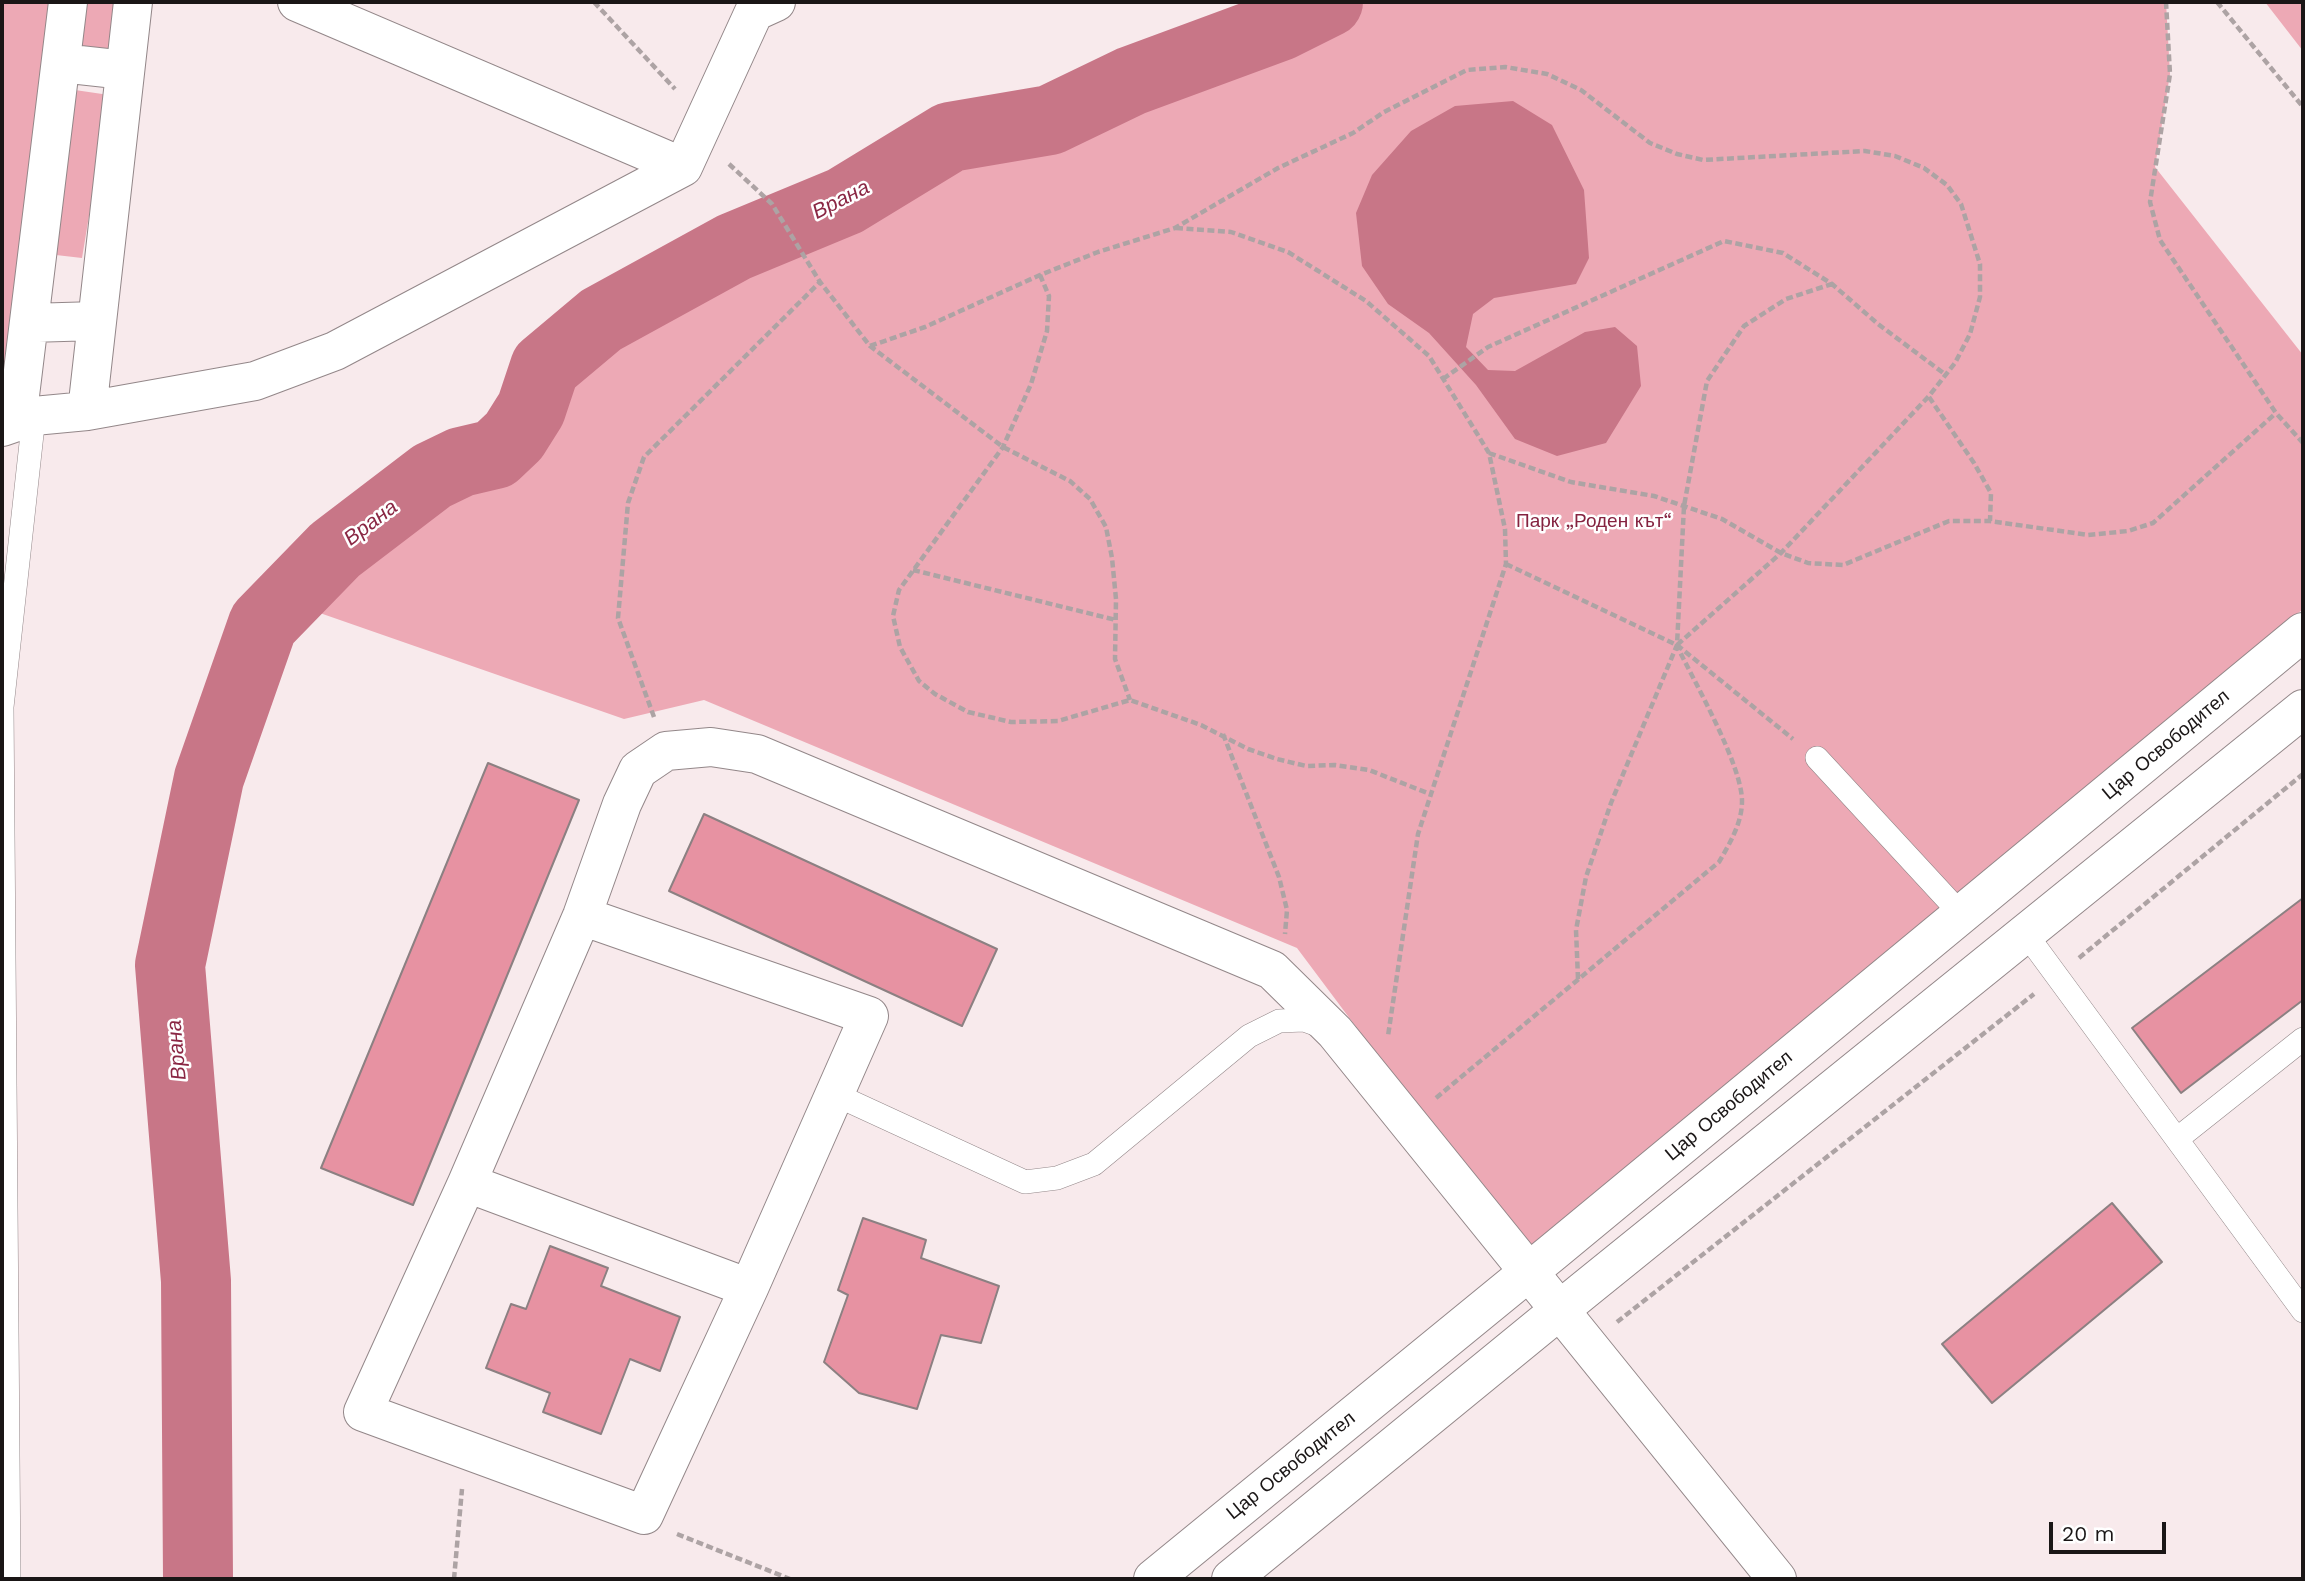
<!DOCTYPE html>
<html>
<head>
<meta charset="utf-8">
<style>
	body { margin:0 }
	#map { position:relative; width:2305px; height:1581px; overflow:hidden; background:#f8eaec; font-family:"Work Sans",sans-serif }
	canvas { display:block }
	.frame { position:absolute; inset:0; border:4px solid #1a1616; pointer-events:none }
	.scale { position:absolute; left:2049px; top:1522px; width:117px; height:32px; box-sizing:border-box; border:4px solid #1a1616; border-top:0; padding-left:9px; font-size:21px; line-height:24px; white-space:nowrap; color:#1a1616; -webkit-text-stroke:5px #fff; paint-order:stroke }
</style>
</head>
<body>
<div id="map">
<canvas width="2305" height="1581"></canvas>
<div class="frame"></div>
<div class="scale">20 m</div>
</div>
<script>
const ctx = document.querySelector('canvas').getContext('2d');
ctx.lineJoin = 'round';
function paint(path, color) {
  ctx.fillStyle = color;
  ctx.fill(path, 'evenodd');
}
function trace(path, color, width, dash) {
  ctx.strokeStyle = color;
  ctx.lineWidth = width;
  ctx.lineCap = dash ? 'butt' : 'round';
  ctx.setLineDash(dash || []);
  ctx.stroke(path);
}
function drawText(font, color, halo, rows, align = 'center') {
  ctx.font = font + ' "Work Sans",sans-serif';
  ctx.lineWidth = 5;
  ctx.setLineDash([]);
  ctx.textBaseline = 'middle';
  ctx.strokeStyle = halo;
  ctx.fillStyle = color;
  for (const [text, x, y, turn = 0] of rows) {
    ctx.save();
    ctx.translate(x, y);
    ctx.rotate((+turn || 0) * Math.PI / 180);
    ctx.textAlign = isNaN(turn) ? turn : align;
    if (halo) ctx.strokeText(text, 0, 0);
    ctx.fillText(text, 0, 0);
    ctx.restore();
  }
}
paint(new Path2D(`
	M2 2H54L2 391Z
	M84 2H122L116 54 80 48Z
	M1285 2H2166L2170 74 2155 167 2303 355V609L1526 1254 1297 948 704 700 624 719 317 612 288 605 342 553 498 421 631 314 766 229 962 150 1076 119 1142 109 1199 73Z
	M2265 2H2303V51Z
	M75 90 109 95 82 258 56 255Z`), '#eda9b5');
paint(new Path2D(`
	M1513 101 1552 125 1584 190 1589 258 1576 284 1494 298 1473 314 1466 347 1488 370 1515 371 1585 332 1615 327 1637 346 1641 386 1606 443 1557 456 1515 439 1476 385 1429 333 1388 304 1362 266 1356 213 1372 175 1411 131 1455 106Z`), '#c87687');
trace(new Path2D(`
	M198 1579 196 1281 170 965 209 778 263 624 335 550 432 476 461 462 495 454 514 436 531 409 545 367 601 320 734 247 845 201 950 137 1050 120 1131 81 1280 26 1328 2`), '#c87687', 70);
const building = new Path2D(`
	M488 763 579 800 413 1205 321 1168Z
	M704 814 997 949 962 1026 669 891Z
	M2303 898V1000L2181 1093 2132 1028Z
	M2112 1203 2162 1262 1992 1403 1942 1344Z
	M863 1218 926 1240 921 1258 999 1286 981 1343 941 1335 917 1409 859 1393 824 1362 848 1295 838 1290Z
	M550 1246 608 1268 601 1286 680 1317 660 1371 630 1359 601 1434 543 1412 550 1393 486 1368 511 1304 526 1309Z`);
paint(building, '#e792a2');
trace(building, '#8c8082', 2);
const lane = new Path2D(`
	M1817 758 1961 914
	M2026 934 2303 1311
	M834 1094 1025 1182 1057 1178 1094 1164 1249 1036 1279 1021 1304 1020 1326 1028
	M2177 1139 2303 1039
	M9 1579 2 707 34 416`);
const street = new Path2D(`
	M297 2 683 167
	M61 63 125 70
	M30 323 96 321
	M87 411 133 2
	M17 420 68 2
	M2 427 34 416 87 411 255 381 335 351 683 167 754 12 776 2
	M582 916 869 1016 749 1288 644 1515 363 1412 467 1183 582 916 622 804 638 770 666 751 711 747 757 754 1272 970 1335 1032 1777 1579
	M467 1183 749 1288`);
const secondary = new Path2D(`
	M1153 1579 1553 1252 2303 632
	M1231 1579 1583 1291 2303 709`);
trace(lane, '#938789', 24);
trace(street, '#938789', 40);
trace(secondary, '#938789', 40);
trace(new Path2D(`
	M594 2 675 89
	M2166 2 2170 74 2150 202 2160 240 2276 413 2303 443
	M2217 2 2303 107
	M729 164 772 204 820 282 870 346 1003 447 1070 481 1090 499 1106 527 1112 558 1116 599 1115 659 1130 700
	M1176 228 1231 232 1288 252 1366 301 1429 356 1489 453 1505 529 1506 564 1418 834 1388 1036
	M1040 275 1049 296 1047 331 1031 384 1003 447 899 590 893 616 900 647 919 681 935 694 968 712 1011 722 1058 721 1130 700 1201 725 1248 749 1277 759 1306 766 1335 765 1369 770 1430 794
	M870 346 925 327 1040 275 1098 252 1175 228 1278 168 1353 133 1384 112 1467 70 1505 67 1547 74 1581 90 1650 143 1677 154 1703 160 1865 151 1895 156 1924 168 1947 185 1961 204 1980 264V297L1970 334 1955 363 1929 396 1781 553 1677 645
	M1443 379 1488 347 1724 241 1783 253 1832 284 1878 324 1946 375
	M1929 397 1974 463 1991 493 1990 521
	M1489 453 1571 482 1654 496 1722 519 1781 553 1808 563 1843 565 1949 521H1990L2088 535 2128 531 2153 523 2276 413
	M1506 564 1677 645 1793 739
	M913 570 1116 620
	M654 717 618 618 628 503 644 457 820 282
	M1223 734 1279 877 1287 910 1285 934
	M2079 958 2303 774
	M1578 979 1576 930 1586 877 1611 803 1677 645 1684 506 1707 381 1744 326 1786 299 1832 284
	M1436 1098 1719 862C1730 843 1742 823 1742 801 1742 765 1694 681 1677 646
	M1617 1322 2034 994
	M677 1534 790 1579
	M454 1579 462 1489`), '#ada3a4', 4.5, [7, 3.5]);
trace(lane, '#fff', 23);
trace(street, '#fff', 38);
trace(secondary, '#fff', 38);
drawText('19px', '#852340', '#fff', [
	["Парк „Роден кът“",1594,521]
]);
drawText('19px', '#1a1616', '#fff', [
	["Цар Освободител",2166,745,-40],
	["Цар Освободител",1729,1106,-40],
	["Цар Освободител",1291,1466,-39]
]);
drawText('italic 21px', '#8a2744', '#fff', [
	["Врана",841,200,-27],
	["Врана",371,523,-37],
	["Врана",177,1050,-95]
]);
</script>
</body>
</html>
